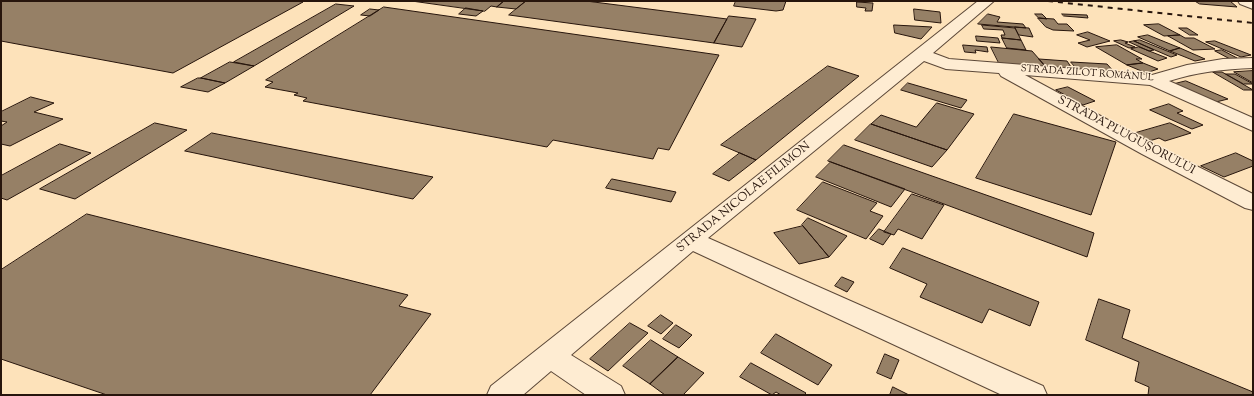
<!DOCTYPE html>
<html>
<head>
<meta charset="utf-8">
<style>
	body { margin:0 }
	#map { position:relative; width:1254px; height:396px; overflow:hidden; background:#fde2ba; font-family:"Sorts Mill Goudy",serif }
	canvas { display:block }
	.frame { position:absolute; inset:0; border:2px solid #27150c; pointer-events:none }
</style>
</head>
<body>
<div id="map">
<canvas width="1254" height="396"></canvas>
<div class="frame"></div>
</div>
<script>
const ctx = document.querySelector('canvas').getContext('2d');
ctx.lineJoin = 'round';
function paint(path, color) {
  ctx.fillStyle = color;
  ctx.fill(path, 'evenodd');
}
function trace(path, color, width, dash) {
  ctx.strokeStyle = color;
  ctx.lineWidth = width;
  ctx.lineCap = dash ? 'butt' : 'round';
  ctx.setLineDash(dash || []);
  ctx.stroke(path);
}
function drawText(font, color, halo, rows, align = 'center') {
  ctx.font = font + ' "Sorts Mill Goudy",serif';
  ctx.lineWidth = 3;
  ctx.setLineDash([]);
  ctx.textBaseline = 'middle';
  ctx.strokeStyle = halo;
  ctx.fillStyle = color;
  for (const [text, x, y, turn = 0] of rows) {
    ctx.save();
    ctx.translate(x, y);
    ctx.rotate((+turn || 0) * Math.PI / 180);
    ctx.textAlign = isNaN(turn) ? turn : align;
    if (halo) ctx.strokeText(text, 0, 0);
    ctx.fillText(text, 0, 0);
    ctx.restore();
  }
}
const building = new Path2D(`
	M1 1H294L303 2 173 73 1 41Z
	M412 1H504L497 7 491 6 485 11Z
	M504 1H526L516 9 497 7Z
	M526 1H586L727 19 714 43 509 15Z
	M736 1H786L783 10 776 11 734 6Z
	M1195 1H1230L1237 7 1200 4Z
	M857 2 873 3 872 11H865L866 8 857 7Z
	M336 4 354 6 254 66 234 62Z
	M384 7 719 55 669 150 658 148 653 159 553 140 547 147 303 101 307 98 294 95 298 93 265 87 273 82 266 80Z
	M466 8 483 11 476 16 459 14Z
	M370 9 379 10 370 16 361 15Z
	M914 9 940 12 941 23 915 20Z
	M988 14 1000 17 997 22 1023 24 1026 28 978 24Z
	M1035 14H1042L1047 19 1039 18Z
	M1062 14 1087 15 1088 18 1064 16Z
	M729 16 756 19 742 47 714 43Z
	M1038 18 1054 19 1058 24H1067L1074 31 1053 30 1046 27Z
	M1159 24 1180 35 1164 36 1144 25Z
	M894 25 932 27 921 39 895 33Z
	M982 25 1015 28 1021 40 1002 38 1001 35H1005L1003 30 984 29Z
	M1015 27 1029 28 1033 37 1019 35Z
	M1179 28H1187L1198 35H1190Z
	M1088 32 1110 41 1087 47 1078 43 1090 40 1077 35Z
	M1148 35 1180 48 1170 51 1138 37Z
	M1180 35 1185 38H1194L1215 49 1193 50 1168 36Z
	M976 36 998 38 1000 43 977 41Z
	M1002 38 1021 40 1026 50 1007 48Z
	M1121 40 1128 42 1125 43 1135 47 1129 48 1114 41Z
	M1140 40 1177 55 1171 57 1134 41Z
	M1134 41 1154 50 1149 51 1129 42Z
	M1215 41 1251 55 1241 57 1206 42Z
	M963 45 987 47 988 52 975 50 976 53 965 52Z
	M1117 45 1142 59H1136L1143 63 1127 65 1096 47Z
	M991 47 1032 51 1047 68 999 63Z
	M1139 47 1167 58 1158 61 1131 49Z
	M1180 48 1205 59 1195 61 1170 51Z
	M1222 50 1237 58 1230 59 1215 51Z
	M1039 59 1067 61 1073 70 1047 68Z
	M230 62 254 66 225 83 201 78Z
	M1071 62 1107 64 1115 73 1078 70Z
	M1143 63 1158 69 1146 73 1127 65Z
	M828 66 859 76 756 160 721 145Z
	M1253 71V83L1234 72Z
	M1213 72H1222L1253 90H1244Z
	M1226 74H1235L1253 84H1244Z
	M198 78H201L225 83 208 92 181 87Z
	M1186 81 1228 99 1216 102 1174 84Z
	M908 83 967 100 961 108 901 90Z
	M1068 87 1095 101 1083 105 1056 90Z
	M31 97 54 103 34 112 63 119 10 146 1 144V126L7 122 1 121V112Z
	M937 103 974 114 947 150 871 124 881 115 916 127Z
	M1169 104 1183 111 1177 113 1203 125 1192 129 1150 110Z
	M1014 114 1116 142 1091 215 976 178Z
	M155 123 187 130 75 199 40 189Z
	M1170 123 1191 133 1165 141 1159 138 1146 142 1132 134Z
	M871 124 947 150 932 167 855 140Z
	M212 133 433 177 413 199 185 151Z
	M60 144 91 153 7 200 1 198V176Z
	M844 145 1094 233 1087 257 828 161Z
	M740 153 756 160 729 181 713 174Z
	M1236 153 1253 161V166L1224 177 1201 166Z
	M831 162 905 189 891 207 816 177Z
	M612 179 676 192 671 202 606 188Z
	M823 182 877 203 870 211 883 216 866 239 797 210Z
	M912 194 944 205 922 239 898 229 894 235 884 232Z
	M87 214 408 295 399 306 431 314 370 395H107L1 359V270Z
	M808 218 847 236 829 257 802 225Z
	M803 226 829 257 799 264 774 233Z
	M879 229 891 234 883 245 870 239Z
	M903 248 1039 302 1030 326 989 309 982 323 920 297 927 284 890 268Z
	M842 277 854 282 847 292 835 286Z
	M1099 299 1130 310 1122 338 1253 392V395H1148L1149 387 1135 381 1139 362 1086 340Z
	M661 315 673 323 661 334 648 326Z
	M630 323 648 333 608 371 590 359Z
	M676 325 692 335 679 348 663 339Z
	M776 334 832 365 818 385 761 353Z
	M651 340 678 357 650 384 623 366Z
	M885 354 899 360 891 379 877 373Z
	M678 357 704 373 683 395H665L650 384Z
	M751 363 806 393 804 395H781L776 392 772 395 740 377Z
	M893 387 909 395H890Z`);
paint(building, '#968066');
trace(building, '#27150c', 1);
const minor = new Path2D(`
	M978 1H994L933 53 949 59 1152 75 1187 65 1223 59 1253 58V68C1224 69 1197 72 1169 81L1253 118V131L1150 85 1025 75 1156 146 1253 194V210L1245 208 1142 154 1001 76 999 73 946 69 924 61 708 238 1043 386 1047 395H1002L693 251 571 355 621 386 625 395H586L551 371 523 395H487L491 386Z
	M1238 1H1253V9L1240 4Z`);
trace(minor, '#5c4838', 2);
paint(minor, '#feecd2');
trace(new Path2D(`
	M1048 1 1253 23`), '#27150c', 2, [5, 5]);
drawText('10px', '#27150c', '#feecd2', [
	["STRADA ZILOT ROMÂNUL",1087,74,4]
]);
drawText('12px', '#27150c', '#feecd2', [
	["STRADA PLUGUȘORULUI",1126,136,28],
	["STRADA NICOLAE FILIMON",744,198,-39]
]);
</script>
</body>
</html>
